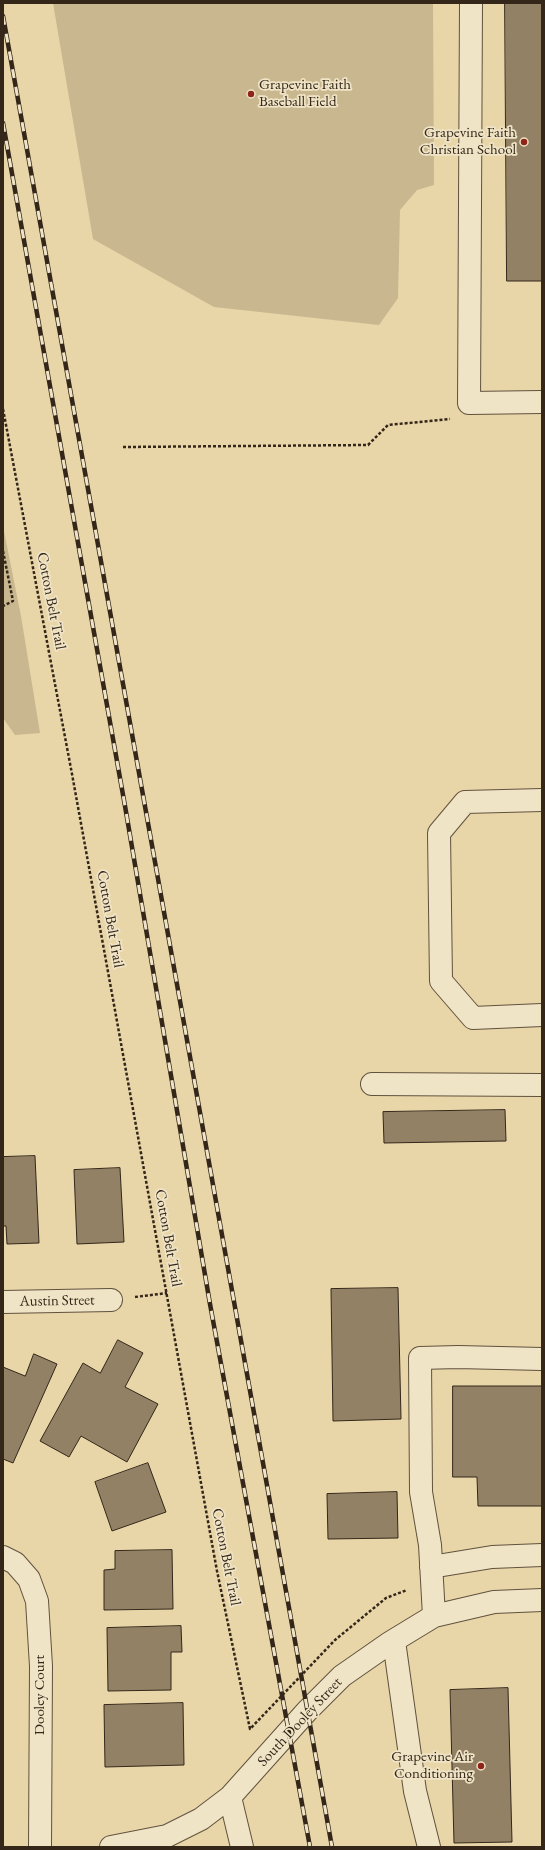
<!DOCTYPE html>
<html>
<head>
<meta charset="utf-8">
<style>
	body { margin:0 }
	#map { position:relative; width:545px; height:1850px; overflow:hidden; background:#e8d5a8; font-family:"EB Garamond",serif }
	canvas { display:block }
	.frame { position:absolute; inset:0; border:4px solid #34271a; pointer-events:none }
</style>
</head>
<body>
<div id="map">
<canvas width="545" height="1850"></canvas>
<div class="frame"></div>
</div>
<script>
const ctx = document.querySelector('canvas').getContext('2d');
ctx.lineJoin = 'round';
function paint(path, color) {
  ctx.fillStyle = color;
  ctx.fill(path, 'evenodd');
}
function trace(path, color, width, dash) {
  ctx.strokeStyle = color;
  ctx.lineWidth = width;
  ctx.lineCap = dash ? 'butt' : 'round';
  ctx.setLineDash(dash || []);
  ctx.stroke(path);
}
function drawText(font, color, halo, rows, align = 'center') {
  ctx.font = font + ' "EB Garamond",serif';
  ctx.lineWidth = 3.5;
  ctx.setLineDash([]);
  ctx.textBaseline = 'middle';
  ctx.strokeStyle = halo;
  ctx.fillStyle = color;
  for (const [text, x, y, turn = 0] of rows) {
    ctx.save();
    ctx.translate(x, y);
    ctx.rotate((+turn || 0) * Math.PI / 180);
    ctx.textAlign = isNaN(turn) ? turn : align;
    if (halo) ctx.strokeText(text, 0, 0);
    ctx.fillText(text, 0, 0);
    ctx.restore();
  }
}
paint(new Path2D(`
	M53 3H433L434 185 417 190 400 210 398 298 379 325 214 307 93 239Z
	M3 526 21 616 40 733 15 735 3 718Z`), '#c9b790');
const building = new Path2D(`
	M505 3H542V281H507Z
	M505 1110 506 1141 384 1143 383 1112Z
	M35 1156 39 1243 7 1244 6 1226H3V1157Z
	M120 1168 124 1242 77 1244 74 1170Z
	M398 1288 401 1419 333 1421 331 1289Z
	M118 1340 143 1353 125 1387 158 1404 127 1462 81 1436 69 1457 40 1441 83 1363 100 1373Z
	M34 1354 57 1364 13 1463 3 1459V1367L25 1376Z
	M453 1386H542V1506H478L477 1477H453Z
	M148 1463 166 1512 112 1531 95 1482Z
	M397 1492 398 1538 328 1539 327 1494Z
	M172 1550 173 1609 104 1610V1570L115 1569V1551Z
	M181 1626 182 1652H171V1690L108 1691 107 1628Z
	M508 1688 512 1842 454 1843 450 1690Z
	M183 1703 184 1765 105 1767 104 1705Z`);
paint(building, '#928164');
trace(building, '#34271a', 1);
const minor = new Path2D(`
	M471 3 469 403 542 402
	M542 800 465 802 439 833 441 981 473 1018 542 1015
	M372 1084 542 1085
	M3 1302 111 1300
	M3 1557 15 1563 29 1579 37 1601 41 1666 40 1847
	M431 1567 492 1557 542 1555
	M434 1616 430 1545 421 1492 420 1358 458 1357 542 1359
	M394 1641 415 1791 429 1847
	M230 1797 242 1847
	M111 1847 167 1836 201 1819 230 1797 307 1711 342 1676 388 1644 434 1616 494 1602 542 1600`);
trace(minor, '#61523e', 24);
trace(new Path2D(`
	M3 409 72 774 217 1571 250 1729 335 1640 386 1598 407 1590
	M123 447 368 445 388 425 450 419
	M3 551 13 601 3 606
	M135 1297 167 1293`), '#34271a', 2.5, [3, 2]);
trace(minor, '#f0e4c6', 22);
const rail = new Path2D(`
	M3 16 332 1847
	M3 123 125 806 210 1304 310 1847`);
trace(rail, '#34271a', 4.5);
trace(rail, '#f0e4c6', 3, [9]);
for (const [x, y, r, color] of [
	[251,94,4,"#8f2418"],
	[524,142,4,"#8f2418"],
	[481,1766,4,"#8f2418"]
]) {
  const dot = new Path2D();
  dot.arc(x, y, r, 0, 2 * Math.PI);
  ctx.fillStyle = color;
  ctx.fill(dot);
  trace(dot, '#f0e4c6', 1.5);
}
drawText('15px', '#34271a', '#f0e4c6', [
	["Grapevine Faith",259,85,"left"],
	["Baseball Field",259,102,"left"],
	["Grapevine Faith",516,133],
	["Christian School",516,150],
	["Grapevine Air",473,1757],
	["Conditioning",473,1774]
], 'right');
drawText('15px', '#34271a', '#f0e4c6', [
	["Cotton Belt Trail",51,601,79],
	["Cotton Belt Trail",110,919,80],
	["Cotton Belt Trail",168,1238,80],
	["Austin Street",57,1301,-1],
	["Cotton Belt Trail",226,1557,79],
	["Dooley Court",40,1695,-90],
	["South Dooley Street",300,1722,-47]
]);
</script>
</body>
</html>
